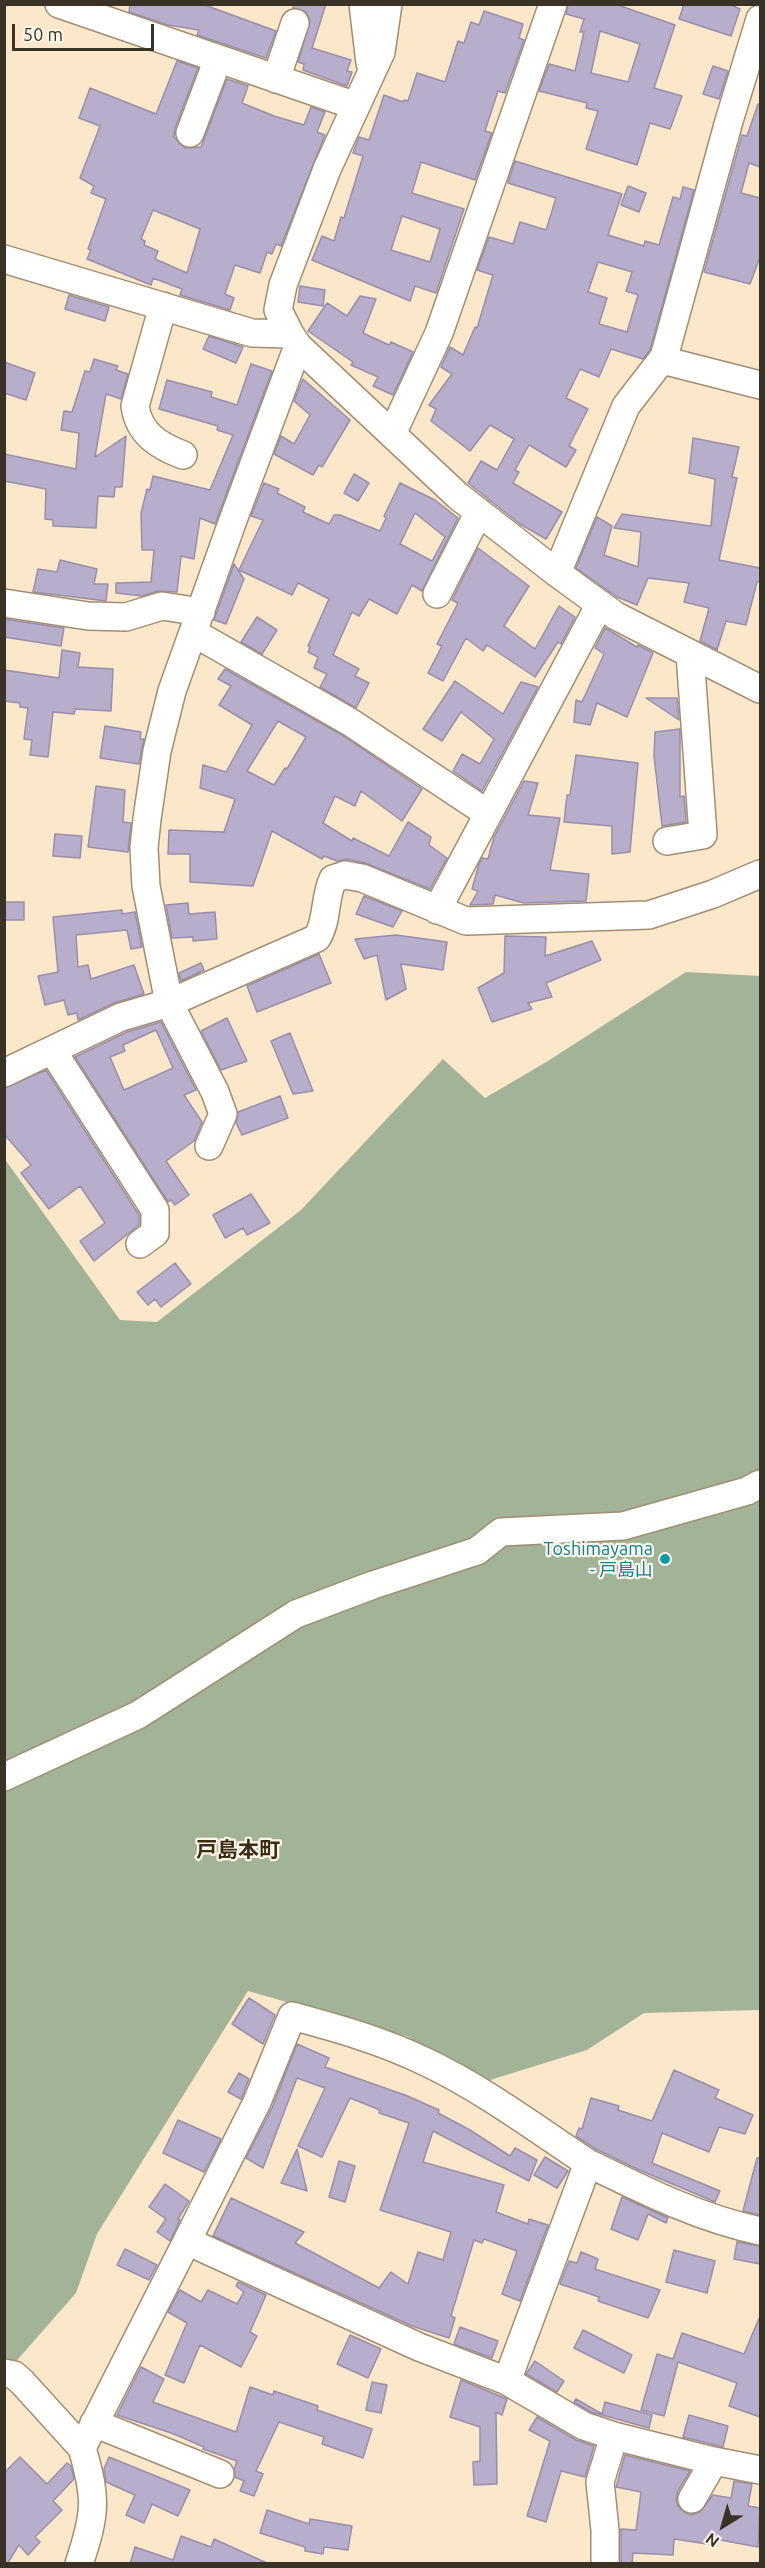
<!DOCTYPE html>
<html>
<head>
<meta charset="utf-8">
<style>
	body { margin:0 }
	#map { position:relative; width:765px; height:2568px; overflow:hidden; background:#fbe8ca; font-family:Ubuntu,sans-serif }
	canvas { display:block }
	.frame { position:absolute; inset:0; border:6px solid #393226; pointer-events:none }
	.north { position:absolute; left:693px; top:2496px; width:60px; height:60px; -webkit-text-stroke:4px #fff7eb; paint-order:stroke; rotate:217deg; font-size:16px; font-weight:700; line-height:24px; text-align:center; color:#393226 }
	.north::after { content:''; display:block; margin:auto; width:21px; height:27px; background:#393226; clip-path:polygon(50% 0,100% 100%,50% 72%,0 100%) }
	.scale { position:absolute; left:12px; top:24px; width:142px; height:27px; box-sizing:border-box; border:3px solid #393226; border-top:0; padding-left:8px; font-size:18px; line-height:21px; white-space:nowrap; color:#393226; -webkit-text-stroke:4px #fff7eb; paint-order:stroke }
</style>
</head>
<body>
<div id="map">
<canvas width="765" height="2568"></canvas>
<div class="frame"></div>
<div class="north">N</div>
<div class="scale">50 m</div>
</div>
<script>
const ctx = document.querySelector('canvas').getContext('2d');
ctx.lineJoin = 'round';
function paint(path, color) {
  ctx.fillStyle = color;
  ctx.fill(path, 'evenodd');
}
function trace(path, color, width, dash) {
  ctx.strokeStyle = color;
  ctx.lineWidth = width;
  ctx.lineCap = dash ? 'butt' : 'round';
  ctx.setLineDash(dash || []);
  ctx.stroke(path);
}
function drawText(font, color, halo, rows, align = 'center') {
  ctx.font = font + ' Ubuntu,"Noto Sans JP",sans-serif';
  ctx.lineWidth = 4.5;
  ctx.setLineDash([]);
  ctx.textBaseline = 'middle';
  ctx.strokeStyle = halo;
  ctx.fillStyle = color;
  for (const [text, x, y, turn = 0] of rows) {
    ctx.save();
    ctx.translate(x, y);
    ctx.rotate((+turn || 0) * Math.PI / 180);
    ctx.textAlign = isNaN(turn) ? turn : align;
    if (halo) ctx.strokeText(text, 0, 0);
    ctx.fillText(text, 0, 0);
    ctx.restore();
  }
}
paint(new Path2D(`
	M686 972 760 976V2010L644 2013 587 2050 490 2080 406 2036 248 1991 97 2234 76 2293 12 2366 4 2368V1158L120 1320 157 1322 301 1210 443 1059 485 1098 548 1061Z`), '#a3b398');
const building = new Path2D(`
	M130 4H202L276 31 266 58 197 35 199 30 168 25 129 12Z
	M294 4H326L312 48 351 60 347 71 352 72 347 86 303 70 304 64 298 62 310 21 306 12 293 8Z
	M568 4H615L675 25 654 88 682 96 670 129 650 123 637 165 586 149 598 111 586 108 587 103 539 91 549 64 575 71 584 32H580L584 19 566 14ZM600 31 640 44 628 82 591 73Z
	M684 4H729L740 9 731 36 679 19Z
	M484 11 523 24 519 38 524 40 505 93 498 91 485 131 492 133 475 180 421 162 412 193 464 209 436 293 415 286 410 301 312 260 322 236 334 241 341 217 344 218 363 156 353 153 359 137 369 140 384 95 403 102 404 100 408 101 417 73 445 82 458 41 464 43 471 22 479 25ZM402 216 440 229 430 262 391 250Z
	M177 61 198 68 175 128 174 137 185 148 201 147 227 79 248 86 242 103 274 116 304 125 311 107 325 112 317 132 325 135 281 246 276 244 272 254 267 252 260 273 235 265 225 294 234 298 230 310 180 295 182 289 153 278 151 285 87 259 91 250 88 249 106 199 91 193 94 186 80 178 100 126 79 118 90 88 156 114ZM153 210 200 229 187 273 155 259 158 251 144 245 145 241 141 239Z
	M713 66 728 71 719 99 703 94Z
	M758 104H760V167L749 163 741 193 760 198V257L750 284 704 272 742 135 747 136Z
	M515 161 622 194 608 235 644 246 645 241 659 245 673 197 680 199 683 187 694 190 650 350 643 359 611 349 599 377 580 369 566 398 588 409 569 446 576 450 566 467 529 445 515 470 519 472 513 483 562 512 546 539 520 524 468 483 481 461 497 470 514 439 490 425 470 451 431 421 436 409 429 405 452 374 441 367 450 347 463 355 475 327 477 328 493 275 477 270 489 237 513 244 520 222 546 230 556 198 508 183ZM598 262 632 272 626 291 638 295 627 332 599 324 607 298 588 292Z
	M628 186 646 193 639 212 621 205Z
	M300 286 325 290 323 306 298 302Z
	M69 295 109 307 105 321 65 309Z
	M360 296 376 299 363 333 389 345 391 342 413 352 393 395 373 386 378 377 351 365 353 362 308 331 327 303 347 316Z
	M209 336 243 347 236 363 203 349Z
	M94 359 118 366 116 370 128 374 121 399 106 394 95 457 126 436 122 487H115L114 497 98 496 96 528 53 526V520L45 519 46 489 4 481V454L76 469 79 433 61 430 64 411 72 412 85 371 90 372Z
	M4 362 35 373 26 400 4 393Z
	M251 364 272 371 215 524 200 518 194 559 181 556 177 592 158 591 142 596 116 593V583L151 582 154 550H142L141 513 147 489 150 490 153 476 210 490 233 435 217 430 218 426 159 409 167 380 212 392 211 397 237 405Z
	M303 379 350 420 322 467 319 465 313 475 274 454 281 436 294 444 310 415 294 401Z
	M693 438 739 447 732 477 737 478 719 560 760 568V582H757L746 625 726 621 717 650 700 641 709 608 684 602 689 583 648 578 637 605 617 597 576 568 597 517 612 526 604 555 638 567 641 532 614 528 622 514 711 526 715 479 689 473Z
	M354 474 369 483 358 501 344 493Z
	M264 483 279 489 277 493 305 507 303 512 329 524 334 515H340L380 531 386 518 384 516 400 483 435 500 458 518 422 591 412 585 397 614 369 599 359 616 352 612 333 655 359 669 355 676 369 683 356 708 320 687 327 674 314 668 318 657 308 652 310 647 308 646 329 599 298 583 292 595 239 570 263 520 251 516ZM415 513 445 537 432 561 400 544Z
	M478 548 529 586 504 626 535 649 559 606 575 617 561 644 558 642 535 677 487 645 483 651 466 638 443 681 428 673 442 646 437 644 458 603 452 600Z
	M60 560 97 569 94 584H108L106 601 33 592 38 569 57 572Z
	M234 564 244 579 226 624 214 620Z
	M257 617 277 630 262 654 241 642Z
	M4 619 64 628 61 646 4 637Z
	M605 628 637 647 638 645 653 653 627 717 597 703 590 725 574 722 576 700 582 702 604 654 595 648Z
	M62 650 80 653 78 667 113 669 111 711 75 709 74 714 53 712 48 757 30 755 32 740 24 739 28 708 20 707V703L4 701V670L59 678Z
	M225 669 342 735 422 789 402 821 361 791 355 806 335 796 323 823 352 841 353 838 389 856 408 822 431 837 429 845 447 858 430 889 365 863 347 859 337 861 324 856 322 859 272 831 253 886 190 882V854H168L169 830 224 832 235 799 200 788 203 765 226 772 252 725 219 705 231 686 218 679ZM278 721 306 737 287 769 285 768 274 785 247 771Z
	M455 681 503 714 521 682 538 687 482 791 453 771 462 754 480 764 494 739 461 712 442 741 423 729Z
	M646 698H677L679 720Z
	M105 726 141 732 140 739H144L139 764 100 758Z
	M680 729V797L684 796 686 822 662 826 654 756 655 732Z
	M576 755 638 763 630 852 612 854V826L564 822 567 795H570Z
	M524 781 538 783 528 815 560 818 550 870 589 874 586 901 524 903 495 895 493 904 470 905 478 891 472 889 479 864 482 858 488 859 494 837Z
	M96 786 125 790 123 822 131 823 128 852 88 847Z
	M55 834 82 836 80 858 53 856Z
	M364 896 402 911 393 927 356 914Z
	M4 902H24V920H4Z
	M188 903 189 914 215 912 217 939 193 941V937L172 938 166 905Z
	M122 910V914L135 912 142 947 131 949 127 930 76 935 78 967 88 965 91 979 134 965 144 994 114 1003 78 1020 77 1013 68 1015 64 1000 45 1005 38 976 58 972 53 917Z
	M396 935 447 942 443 970 401 964 406 989 386 1000 377 955 364 959 355 939Z
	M505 936 546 937 545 956 592 941 601 960 546 983 552 997 528 1003 532 1009 492 1022 478 988 504 973Z
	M319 954 331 983 257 1012 247 986Z
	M201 963 204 970 181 981 179 973Z
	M227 1018 247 1061 221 1070 201 1031Z
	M161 1022 196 1090 184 1095 202 1122 194 1141 166 1161 189 1195 175 1205 171 1200 168 1202 75 1057 127 1032ZM156 1030 173 1068 124 1090 110 1057 125 1051 123 1045Z
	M290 1033 313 1091 293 1094 271 1041Z
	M46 1070 139 1215V1225L94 1261 80 1241 105 1223 80 1186 49 1209 21 1173 31 1165 4 1134V1088Z
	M280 1096 288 1118 242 1135 236 1123 238 1112Z
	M251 1194 270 1223 247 1235 243 1228 225 1238 213 1215Z
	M175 1263 191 1284 161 1307 155 1299 148 1305 137 1292Z
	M249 1998 275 2015 263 2044 232 2024Z
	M297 2044 329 2058 325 2067 405 2095 439 2110 438 2113 470 2130 510 2156 515 2148 537 2160 529 2181 433 2131 423 2162 504 2185 496 2212 528 2224 529 2219 548 2225 520 2301 502 2294 517 2251 484 2239 482 2243 474 2240 451 2316 455 2318 449 2338 412 2326 213 2236 231 2198 304 2232 295 2243 379 2288 391 2272 408 2284 418 2252 443 2260 451 2232 380 2210 409 2123 379 2113 380 2110 350 2098 322 2157 298 2146 325 2088 297 2078 263 2168 246 2158 272 2108Z
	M674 2070 719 2090 715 2098 753 2115 745 2134 719 2127 709 2152 662 2133 652 2163 720 2191 715 2202 637 2169 596 2149 576 2136 579 2128 582 2129 591 2098 619 2106 618 2110 652 2121Z
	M239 2073 249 2079 241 2099 228 2092Z
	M178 2120 221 2139 204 2172 163 2153Z
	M297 2149 307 2191 281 2183Z
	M545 2157 568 2171 557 2188 534 2175Z
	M757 2158H760V2215L743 2211Z
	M339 2161 355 2166 345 2202 329 2197Z
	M165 2184 189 2201 178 2219 180 2220 170 2241 157 2232 166 2219 149 2207Z
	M622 2197 668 2218 666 2223 648 2214 638 2240 611 2229Z
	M737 2242 760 2246V2264L734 2259Z
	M125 2249 157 2265 149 2280 117 2265Z
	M674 2250 715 2261 707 2293 666 2282Z
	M581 2252 598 2259 595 2269 660 2290 648 2318 598 2301 599 2297 560 2284 569 2261 577 2263Z
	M238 2282 266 2295 250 2332 257 2336 241 2367 200 2345 184 2383 165 2375 187 2323 168 2312 180 2290 201 2302 208 2290 237 2304 244 2292 236 2286Z
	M760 2316V2417L729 2406 737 2383 678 2362 664 2416 641 2410 657 2354 673 2359 682 2333 744 2354Z
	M460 2327 498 2341 492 2358 454 2344Z
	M583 2330 632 2355 624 2373 574 2348Z
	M350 2335 381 2349 368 2378 337 2364Z
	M535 2361 564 2381 557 2392 526 2374Z
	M141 2367 164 2379 153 2402 236 2432 250 2387 273 2395 274 2391 318 2406 317 2410 372 2429 363 2458 322 2444 324 2437 279 2422 256 2471 263 2474 254 2496 240 2491 244 2481 235 2477 234 2469 237 2461 203 2449 204 2447 174 2434 117 2415Z
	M461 2380 507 2399 502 2415 496 2412 497 2484 474 2485 473 2462 480 2461V2427L450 2417Z
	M372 2382 387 2385 381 2413 366 2410Z
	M576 2399 602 2414 605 2402 652 2415 649 2428 591 2412 574 2402Z
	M689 2415 728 2426 723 2447 683 2437Z
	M537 2417 576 2440 594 2446 585 2477 561 2471 546 2522 527 2516 550 2441 529 2430Z
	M625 2455 690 2471 678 2491 676 2500 678 2506 684 2512 691 2515 700 2512 713 2495 731 2498 734 2481 752 2484 748 2506 760 2508 758 2547 715 2539 714 2545 674 2539 673 2555 633 2553 632 2564H621V2529L636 2530 641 2492 616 2487Z
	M20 2457 47 2484 67 2463 71 2466 74 2479 53 2501 62 2510 35 2537 40 2542 28 2555 19 2545 7 2564H4V2473Z
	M109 2457 190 2490 178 2516 152 2504 144 2523 126 2515 135 2495 106 2482 104 2469Z
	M267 2510 309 2524 310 2519 352 2526 348 2550 324 2547 323 2554 305 2551V2547L260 2533Z
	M181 2536 211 2547 214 2539 269 2564H130L135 2547 173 2560Z`);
paint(building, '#b7aecb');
trace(building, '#988eab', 1.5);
const minor = new Path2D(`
	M59 4 356 106
	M363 4 370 63
	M388 4 381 52 327 169 283 285 278 310 290 334 298 346 458 496 557 573 616 616 760 689
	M276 79 295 23
	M190 133 218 59
	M4 259 252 333 290 334
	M163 306 135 406C139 434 159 446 183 455
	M662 360 760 385
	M392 434 439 333 553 4
	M557 573 626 406 664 357 729 121 760 19
	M437 594 479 512
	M4 603 88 616 126 617 162 606 201 612
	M194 633 350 722 487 813
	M667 841 703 835 690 654
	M437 910 600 604
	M52 1050 155 1210V1233L140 1244
	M4 1073 121 1017 169 1003 317 938C328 920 324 898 333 879L345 875 362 878 466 921 649 915 713 894 760 874
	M209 1146 223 1114 215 1092 169 1003 146 886 144 848 147 819 157 751 172 691 233 520 298 346
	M4 1777 138 1715 296 1614 373 1585 477 1551 501 1532 623 1526 747 1491 760 1484
	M187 2241 257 2102 292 2016C337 2028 383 2041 426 2062 483 2089 535 2128 588 2163
	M4 2373 14 2375 22 2382 82 2448
	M507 2381 588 2163C645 2191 699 2218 760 2231
	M94 2423 220 2474
	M692 2499 714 2461
	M79 2564C96 2513 97 2499 82 2448L187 2241 419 2347 507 2381 584 2426 614 2436 714 2461 760 2470
	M605 2564V2530L600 2482 614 2436`);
trace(minor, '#a08e73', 30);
trace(minor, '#fff', 27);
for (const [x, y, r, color] of [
	[665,1559,6,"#0f9aa8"]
]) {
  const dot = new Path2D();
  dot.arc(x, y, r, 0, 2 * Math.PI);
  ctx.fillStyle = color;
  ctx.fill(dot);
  trace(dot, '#fff7eb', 2);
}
drawText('18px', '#0d838f', '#fff7eb', [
	["Toshimayama",653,1549],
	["- 戸島山",653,1570]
], 'right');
drawText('bold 21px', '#3a2b12', '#fff7eb', [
	["戸島本町",238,1850]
]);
</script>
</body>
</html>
